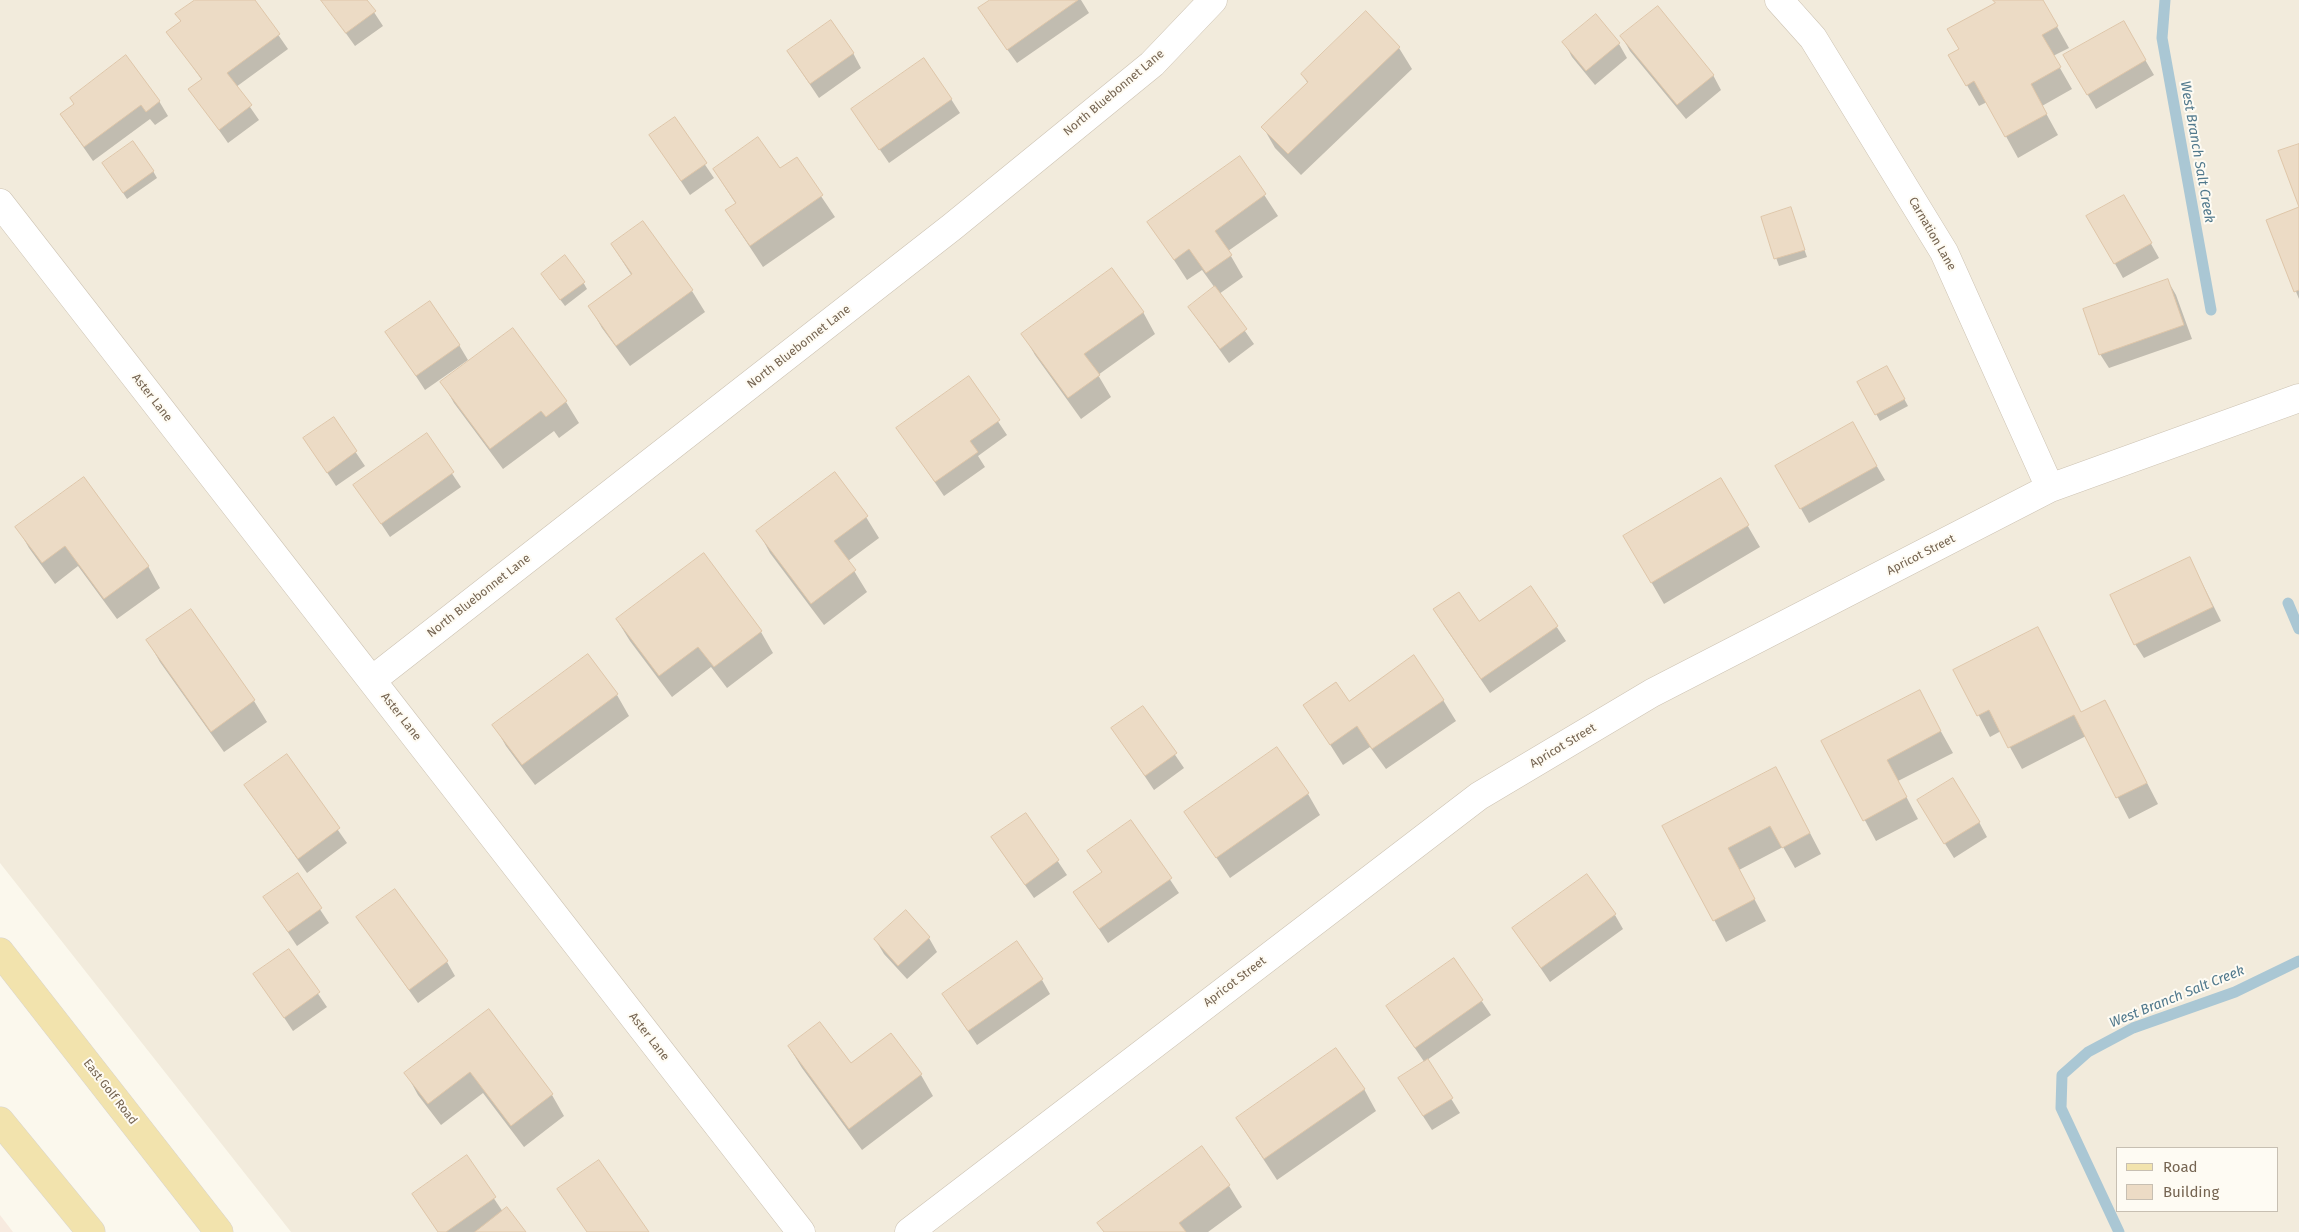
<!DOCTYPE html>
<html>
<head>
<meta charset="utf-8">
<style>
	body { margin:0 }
	#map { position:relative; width:2299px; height:1232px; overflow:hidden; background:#fbf8ed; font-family:"Fira Sans",sans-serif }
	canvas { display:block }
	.legend { position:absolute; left:2116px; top:1147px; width:162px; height:65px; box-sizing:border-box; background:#fefbf3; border:1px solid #c7bfb2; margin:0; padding:6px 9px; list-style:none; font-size:15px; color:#756451 }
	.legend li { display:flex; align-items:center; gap:10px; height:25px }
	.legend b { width:25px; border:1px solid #c7bfb2 }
</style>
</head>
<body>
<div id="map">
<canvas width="2299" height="1232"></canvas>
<ul class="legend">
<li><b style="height:6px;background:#f2e3ad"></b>Road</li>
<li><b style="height:14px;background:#ecdbc5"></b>Building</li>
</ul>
</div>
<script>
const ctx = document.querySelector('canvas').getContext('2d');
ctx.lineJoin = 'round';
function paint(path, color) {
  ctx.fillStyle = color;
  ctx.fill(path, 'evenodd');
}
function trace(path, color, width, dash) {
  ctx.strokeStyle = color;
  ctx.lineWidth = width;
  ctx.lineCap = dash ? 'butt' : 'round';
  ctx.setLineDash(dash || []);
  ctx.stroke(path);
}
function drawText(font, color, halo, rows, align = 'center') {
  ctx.font = font + ' "Fira Sans",sans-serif';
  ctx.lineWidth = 4;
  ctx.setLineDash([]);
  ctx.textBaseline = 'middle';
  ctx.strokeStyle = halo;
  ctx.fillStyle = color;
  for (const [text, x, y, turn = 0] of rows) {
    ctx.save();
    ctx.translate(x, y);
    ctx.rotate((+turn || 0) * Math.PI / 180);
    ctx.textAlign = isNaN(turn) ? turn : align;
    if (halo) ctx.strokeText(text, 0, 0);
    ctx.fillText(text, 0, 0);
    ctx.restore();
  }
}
paint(new Path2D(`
	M0 0H2299V1232H291L0 863ZM2118 1148H2278V1211H2118Z`), '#f2ebdc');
paint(new Path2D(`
	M0 1215 13 1232H0Z`), '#f7eadf');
paint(new Path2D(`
	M197 0H254L288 49 236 87 259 120 228 143 190 89 202 80 168 32 181 22 177 15Z
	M322 0H366L383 26 355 46Z
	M992 0H1081L1089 13 1017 63 988 23Z
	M1995 0H2042L2069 48 2053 56 2072 89 2042 106 2058 135 2018 158 1987 102 1979 106 1950 56 1960 50 1997 3Z
	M1366 13 1399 48 1412 69 1301 175 1275 148 1263 127 1308 84 1302 74Z
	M2123 22 2154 75 2096 109 2065 56Z
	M1622 37 1713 75 1721 90 1686 119 1630 51Z
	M1564 42 1619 44 1627 58 1595 85 1572 57Z
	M788 52 853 53 861 68 819 98Z
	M951 99 960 113 889 163 852 109Z
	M159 101 168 116 155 125 150 119 93 161 61 115Z
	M674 119 714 178 690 195 651 136Z
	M1240 158 1278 216 1228 251 1243 277 1219 294 1254 344 1229 363 1189 307 1215 288 1202 270 1187 280 1149 222Z
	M796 159 835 217 763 267 726 211 736 204 714 170H780Z
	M108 170 153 171 157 178 127 199Z
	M2124 196 2159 258 2123 278 2088 216Z
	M2299 208V299L2267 220Z
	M1790 209 1807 257 1779 266 1762 218Z
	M643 223 692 291 705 312 630 366 602 328 590 307 632 276 612 245Z
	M546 281 583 282 587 289 565 306Z
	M2168 281 2176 295 2192 339 2109 368 2100 354Z
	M1143 312 1155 334 1098 375 1111 397 1081 419 1035 355 1023 334Z
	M513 330 566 402 579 423 559 438 554 431 503 469 454 403 442 382Z
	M387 332 459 345 468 360 425 390Z
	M1887 367 1908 406 1880 421 1859 382Z
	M969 378 1007 435 978 456 985 467 944 496 898 428Z
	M333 419 365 466 336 486 305 439Z
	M1852 424 1885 480 1809 523 1777 466Z
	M426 435 461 487 390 537 355 485Z
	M1721 480 1760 547 1664 604 1625 537Z
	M866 517 879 538 848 561 867 592 824 625 770 553 758 531Z
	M17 527 148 566 160 588 117 619 78 566 55 584 29 548Z
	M703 555 761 632 773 653 727 688 711 667 672 697 630 641 617 620Z
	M2197 573 2221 621 2144 658 2135 644Z
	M1531 588 1566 641 1490 693 1443 624 1479 623Z
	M191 611 254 701 267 722 224 752 160 662 148 641Z
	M1955 670 2081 713 2116 723 2158 804 2129 819 2086 736 2022 769 2001 731 1990 737Z
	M1919 692 1953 753 1898 781 1918 819 1876 841 1823 742Z
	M617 695 629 716 535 785 506 746 494 725Z
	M1443 700 1456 721 1386 769 1370 747 1343 765 1305 705Z
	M1143 708 1184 768 1154 790 1113 729Z
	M286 756 347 843 307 873 246 786Z
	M1787 789 1821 854 1795 868 1783 847 1739 870 1766 921 1726 942 1664 827Z
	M1308 794 1320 815 1230 878 1186 812Z
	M1026 814 1067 875 1034 898 1001 851Z
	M1927 815 1979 822 1987 837 1954 858Z
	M1131 822 1179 893 1108 943 1075 893 1103 873Z
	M297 875 329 923 297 946 265 898Z
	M1615 915 1623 929 1550 982 1514 929Z
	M357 917 447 962 455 976 418 1003Z
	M929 938 937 952 907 979 884 954 875 939Z
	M289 951 327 1007 293 1031 255 974Z
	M1454 960 1491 1015 1427 1060 1460 1113 1432 1130 1408 1093 1425 1063 1387 1007Z
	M1042 980 1050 994 977 1045 943 994Z
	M489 1010 552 1095 564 1116 524 1147 483 1093 441 1125 418 1095 406 1073Z
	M891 1035 921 1075 933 1096 862 1150 802 1068 789 1047 851 1065Z
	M1364 1089 1376 1111 1277 1180 1237 1119Z
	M1201 1148 1229 1186 1242 1207 1208 1232H1104L1099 1224Z
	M466 1157 503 1212 524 1232H438L413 1194Z`), '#0003');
trace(new Path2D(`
	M2165 0 2162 38 2211 310
	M2288 603 2299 629
	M2119 1232 2061 1108 2062 1075 2088 1052 2133 1028 2235 992 2299 961`), '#aac7d4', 11);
const building = new Path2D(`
	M195 0H255L280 34 227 73 252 105 219 130 188 89 202 79 166 32 181 21 175 14Z
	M321 0H367L376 11 346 33Z
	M990 0H1078L1007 50 978 8Z
	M1993 0H2043L2058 26 2042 35 2061 67 2031 84 2047 114 2005 137 1974 81 1966 86 1948 55 1959 49 1947 29 1995 3Z
	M1658 6 1714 75 1677 105 1620 36Z
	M1366 11 1400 47 1288 154 1261 127 1308 82 1301 74Z
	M1596 14 1620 43 1586 71 1562 42Z
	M831 20 854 53 810 84 787 51Z
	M2124 21 2146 60 2087 95 2063 55Z
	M126 55 160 101 146 112 141 105 84 147 60 114 74 104 70 98Z
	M924 58 952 99 879 150 851 109Z
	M675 117 707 163 681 181 649 135Z
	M758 137 780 168 797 157 823 195 750 246 725 210 736 203 713 169Z
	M133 141 154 171 123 193 102 163Z
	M2299 144V290L2294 292 2266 220 2299 207 2278 151Z
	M1240 156 1266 194 1215 231 1232 255 1206 273 1189 249 1174 260 1147 222Z
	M2124 195 2152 243 2114 264 2086 216Z
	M1791 207 1805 250 1774 259 1761 217Z
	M643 221 693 290 616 346 588 306 632 274 611 244Z
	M565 255 585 282 560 300 541 274Z
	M1112 268 1144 312 1084 354 1100 375 1068 398 1021 334Z
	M2168 279 2184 325 2099 355 2083 309Z
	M1215 286 1247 329 1220 349 1188 307Z
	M430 301 460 345 416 376 385 332Z
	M513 328 567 401 546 417 541 411 490 449 440 382Z
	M1887 366 1905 399 1875 415 1857 382Z
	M969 376 1000 420 970 441 978 452 935 482 896 428Z
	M334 417 357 451 327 473 303 438Z
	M1853 422 1877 466 1800 509 1775 466Z
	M427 433 454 472 381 524 353 485Z
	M835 472 868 516 834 541 856 570 811 604 756 531Z
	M84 477 149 566 104 599 65 546 42 563 15 527Z
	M1721 478 1749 525 1651 583 1623 536Z
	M704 553 762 631 714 667 698 647 659 676 616 619Z
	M2190 557 2213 607 2134 645 2110 595Z
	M1531 586 1558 626 1481 679 1433 609 1459 592 1479 621Z
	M191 609 255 700 211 732 146 640Z
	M2038 627 2081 712 2105 700 2147 783 2116 798 2074 715 2008 748 1989 710 1977 716 1953 670Z
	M588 654 618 694 522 765 492 725Z
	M1414 655 1444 700 1372 749 1357 726 1330 745 1303 705 1336 682 1349 701Z
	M1920 690 1941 731 1887 760 1907 797 1863 821 1821 741Z
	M1143 706 1177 753 1145 776 1111 728Z
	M1277 747 1309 793 1216 858 1184 812Z
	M287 754 340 828 298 859 244 785Z
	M1776 767 1810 833 1782 848 1770 826 1728 848 1755 899 1713 921 1662 826Z
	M1953 778 1980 822 1944 844 1917 800Z
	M1026 813 1059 860 1025 885 991 837Z
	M1131 820 1172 878 1099 929 1073 892 1102 872 1087 851Z
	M298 873 322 908 288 932 263 897Z
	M1587 874 1616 914 1541 968 1512 928Z
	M395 889 448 961 409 990 356 917Z
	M906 910 930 937 898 966 874 939Z
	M1017 941 1043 979 968 1031 942 994Z
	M289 949 320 992 284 1018 253 974Z
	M1454 958 1483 1000 1415 1048 1386 1006Z
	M489 1009 553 1094 511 1126 470 1072 428 1104 404 1073Z
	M820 1022 851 1063 891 1033 922 1074 849 1129 788 1046Z
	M1336 1048 1365 1089 1264 1159 1236 1118Z
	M1428 1059 1453 1098 1423 1116 1398 1078Z
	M1202 1146 1230 1185 1179 1223 1186 1232H1104L1097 1223Z
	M467 1155 496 1197 446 1232H438L412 1194Z
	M599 1160 649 1232H587L557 1189Z
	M507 1207 526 1232H475Z`);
paint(building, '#ecdbc5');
trace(building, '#dfc6a9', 1);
const minor = new Path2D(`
	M1779 0 1813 38 1944 252 2050 488
	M0 203 801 1232
	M372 680 952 227 1152 64 1213 0
	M909 1232 1479 796 1652 693 2050 488 2299 398`);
const primary = new Path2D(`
	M0 952 219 1232
	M0 1121 91 1232`);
trace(minor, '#cdc3b3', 29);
trace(primary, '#d8d4ce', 29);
trace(minor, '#fff', 28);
trace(primary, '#f2e3ad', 28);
drawText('12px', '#756451', '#fefbf3', [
	["North Bluebonnet Lane",1114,93,-40],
	["Carnation Lane",1932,234,60],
	["North Bluebonnet Lane",799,347,-38],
	["Aster Lane",152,398,52],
	["Apricot Street",1921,555,-27],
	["North Bluebonnet Lane",479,596,-38],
	["Aster Lane",401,717,52],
	["Apricot Street",1563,746,-31],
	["Apricot Street",1235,982,-37],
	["Aster Lane",649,1037,52],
	["East Golf Road",110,1092,52]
]);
drawText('italic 14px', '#50788c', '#fefbf3', [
	["West Branch Salt Creek",2197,152,80],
	["West Branch Salt Creek",2177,997,-22]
]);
</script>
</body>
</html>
